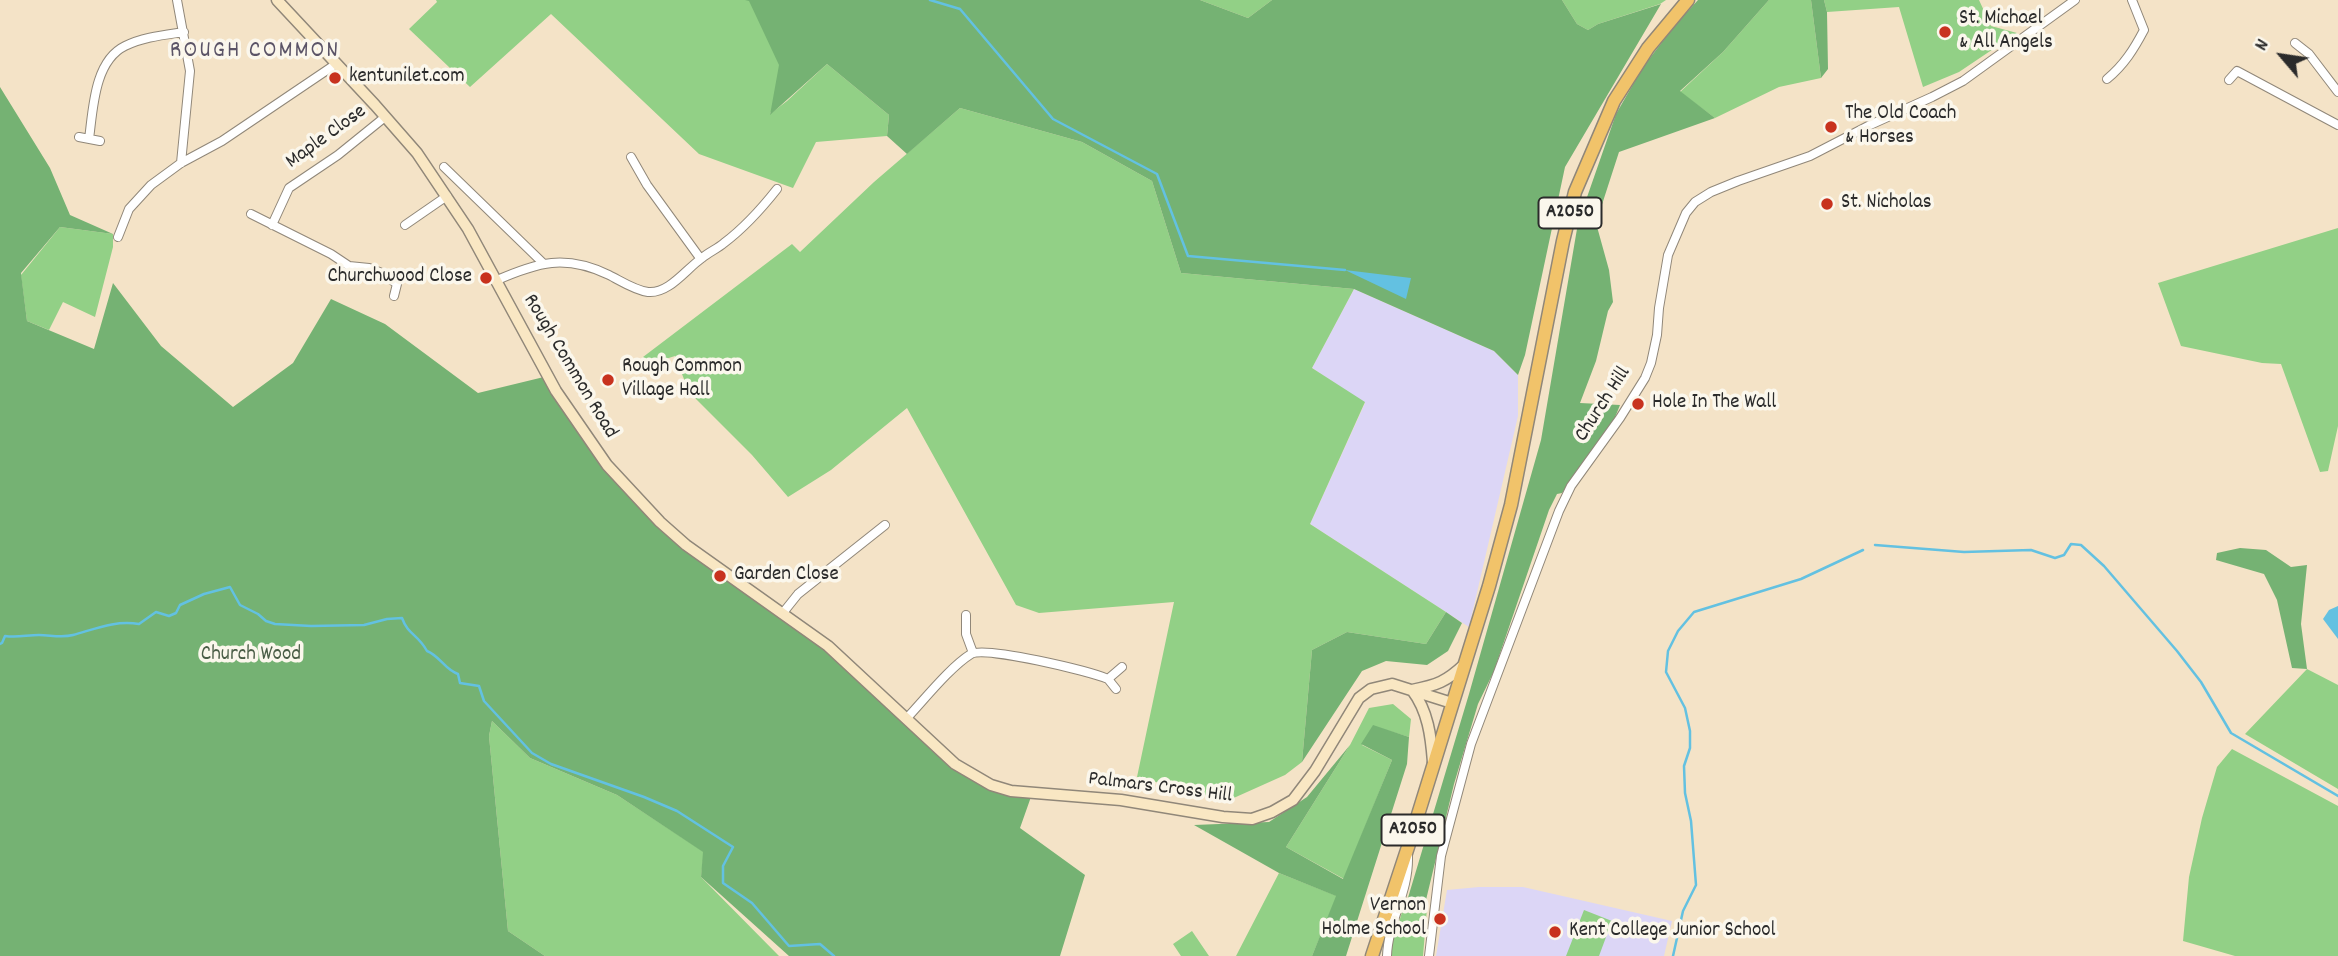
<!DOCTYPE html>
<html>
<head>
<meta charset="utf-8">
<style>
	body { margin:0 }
	#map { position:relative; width:2338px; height:956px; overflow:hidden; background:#f4e3c7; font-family:Dekko,sans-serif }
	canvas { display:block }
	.north { position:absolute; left:2247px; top:21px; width:70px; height:70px; -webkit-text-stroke:5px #fbf7ec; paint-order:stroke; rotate:299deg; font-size:19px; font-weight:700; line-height:28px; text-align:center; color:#2b2b2b }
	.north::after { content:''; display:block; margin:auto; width:24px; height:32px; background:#2b2b2b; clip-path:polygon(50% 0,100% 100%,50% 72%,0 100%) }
</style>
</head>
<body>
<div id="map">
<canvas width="2338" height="956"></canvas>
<div class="north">N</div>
</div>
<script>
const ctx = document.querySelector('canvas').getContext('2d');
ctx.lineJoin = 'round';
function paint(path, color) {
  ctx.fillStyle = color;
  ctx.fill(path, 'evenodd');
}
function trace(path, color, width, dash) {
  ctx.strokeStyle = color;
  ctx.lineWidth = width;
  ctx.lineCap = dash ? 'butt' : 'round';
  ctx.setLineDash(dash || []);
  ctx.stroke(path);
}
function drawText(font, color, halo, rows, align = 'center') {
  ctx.font = font + ' Dekko,sans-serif';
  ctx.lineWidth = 7;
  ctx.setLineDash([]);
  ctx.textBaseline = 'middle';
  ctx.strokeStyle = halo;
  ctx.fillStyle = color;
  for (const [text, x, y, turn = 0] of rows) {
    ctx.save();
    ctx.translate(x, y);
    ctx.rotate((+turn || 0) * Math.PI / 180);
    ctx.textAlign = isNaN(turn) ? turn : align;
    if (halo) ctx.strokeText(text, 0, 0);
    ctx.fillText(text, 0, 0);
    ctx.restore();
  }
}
paint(new Path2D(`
	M1354 289 1494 351 1518 375V416L1469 627 1310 524 1365 403 1312 368Z
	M1479 887H1523L1672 921 1664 956H1436L1447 890Z`), '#dcd6f6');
paint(new Path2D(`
	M436 0H816L770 114 787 101 827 64 889 115 887 136 816 142 793 188 699 154 551 14 470 87 409 29 437 2Z
	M1200 0H1272L1248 18Z
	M1562 0H1666L1660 4 1598 24 1588 30 1577 24Z
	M1769 0H1811L1821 78 1779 87 1715 118 1680 92 1723 52Z
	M1824 0H1979L1991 26 2017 33 1959 72 1923 87 1899 7 1827 12Z
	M960 108 1082 142 1152 181 1181 273 1354 289 1312 368 1365 402 1310 524 1446 612 1426 644 1347 632 1312 650 1302 762 1285 775 1227 801 1137 777 1174 602 1039 613 1016 605 907 408 831 470 788 497 752 455 689 392 675 356 650 364 643 357 792 244 800 252 874 182Z
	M60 227 113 234V247L95 317 63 302 49 330 27 321 21 275Z
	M2338 228V426L2328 471 2320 472 2281 364 2262 363 2181 346 2158 283Z
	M2307 669 2338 685V789L2245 734Z
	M1393 704 1411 719 1409 737 1373 726 1362 745 1392 760 1344 879 1286 847 1350 745 1369 708Z
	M492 721 530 758 617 795 704 852 701 877 779 956H545L508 931 489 736Z
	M2232 749 2338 806V956H2235L2183 941 2189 877 2202 818 2217 767Z
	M1279 873 1337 896 1312 956H1236Z
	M1405 903 1427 908 1423 956H1391V947Z
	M1584 910 1612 921 1599 956H1566Z
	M1192 931 1209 956H1181L1173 944Z`), '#92d086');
paint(new Path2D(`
	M745 0H1200L1248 18 1272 0H1562L1577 24 1588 30 1598 24 1661 4 1565 167 1525 355 1518 375 1494 351 1354 289 1181 273 1152 181 1082 142 960 108 907 154 887 136 889 115 827 64 770 115 779 65 749 1Z
	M1698 0H1769L1723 52 1680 91 1715 118 1619 152 1596 223 1609 270 1613 302 1608 311 1596 361 1580 403 1620 405 1612 425 1562 493 1557 494 1549 510 1494 671 1478 704 1454 784 1425 904 1407 901 1469 694 1541 440 1578 223 1616 114 1643 67 1676 24Z
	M1811 0H1824L1827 12 1828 69 1821 78Z
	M0 87 50 168 70 215 113 234 60 227 21 273 27 321 94 349 113 283 161 346 233 407 293 363 331 299 385 324 478 393 548 376 573 416 660 522 828 646 976 778 1032 794 1020 828 1085 875 1060 956H789L701 877 703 852 617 795 530 758 492 721 489 736 508 931 545 956H0Z
	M2240 548 2266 550 2291 567 2307 565 2301 624 2307 669 2292 668 2277 600 2264 574 2216 560 2217 553Z
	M1446 612 1462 623 1448 651 1427 665 1386 661 1362 671 1302 762 1312 650 1347 632 1426 644Z
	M1373 725 1409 737 1407 764 1346 956H1312L1336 896 1279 873 1194 825 1269 822 1307 797 1350 745 1286 847 1343 879 1392 760 1361 744Z`), '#75b273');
paint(new Path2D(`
	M1345 270 1411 278 1406 299Z
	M2338 606V639L2323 619 2329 610Z`), '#63c1e1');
trace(new Path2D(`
	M930 0 960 9 1053 119 1157 174 1188 256 1345 270
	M1875 545 1964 552 2031 550 2055 558 2064 555 2071 544 2081 545 2104 566 2177 651 2201 682 2231 733 2338 796
	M0 644 2 643 5 636C17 638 27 635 39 635 50 635 62 638 73 635 95 629 115 620 139 624L156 612 169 616 176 613 180 605 204 594 230 587 240 605 258 614 266 621 275 624 311 626 364 625 387 619 402 618C408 635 418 634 427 651 440 656 445 670 458 674L460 683 479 686 484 701 532 753 551 764 644 797 677 811 733 847 723 866V883L752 903 789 946 820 944 834 956
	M1673 956 1683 911 1696 885 1691 821 1685 793 1684 766 1690 748V731L1685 708 1666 672 1668 651 1678 631 1694 612 1801 579 1863 550`), '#63c1e1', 2.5);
const street = new Path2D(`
	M177 0 190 71 181 163
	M2295 43 2309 54 2338 92
	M2107 79C2124 65 2134 49 2144 30L2132 0
	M2229 80 2237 71 2338 125
	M79 137 100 141
	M89 139C93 110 94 61 125 46 143 37 164 35 184 32
	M631 157 647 185 700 258
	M444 167 544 264
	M251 214 331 254 349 266 369 268 384 274 397 284 394 296
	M272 225 289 188 338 155 385 117
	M405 225 447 196
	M118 237 129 209 151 185 181 163 222 141 336 64
	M495 281C538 262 565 254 609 275 621 281 634 290 648 292 669 294 686 269 702 258 709 252 717 249 724 243 744 228 762 208 777 189
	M782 614 798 594 885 525
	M966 615V634L973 653
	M1116 689 1108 679 1122 667
	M906 719C924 700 950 667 971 654 986 646 1089 671 1108 679
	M1387 956C1388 922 1409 892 1408 857
	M1429 956 1441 856 1471 744 1559 511 1571 486 1620 418 1645 378 1651 363 1657 335 1659 308 1668 255 1686 213 1695 202 1711 192 1738 181 1810 156 1870 125 1932 97 1963 81 2075 0`);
const secondary = new Path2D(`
	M277 0 375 105 417 153 468 229 556 391 607 465 660 522 686 545 828 646 955 764 991 785 1011 791 1121 800 1223 817 1252 819 1272 812 1293 800 1315 771 1359 698 1371 689 1392 684 1452 703
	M1433 762C1431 736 1428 711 1412 690 1437 685 1446 682 1465 664`);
const primary = new Path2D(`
	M1372 956 1408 847 1489 586 1511 505 1563 241 1575 192 1614 101 1648 48 1688 0`);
trace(street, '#908779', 10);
trace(secondary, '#908779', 13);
trace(primary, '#908779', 15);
trace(street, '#fff', 8);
trace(secondary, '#f9e7c3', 10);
trace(primary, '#f1c36a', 12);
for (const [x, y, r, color] of [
	[1945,32,7,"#c8321e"],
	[335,78,7,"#c8321e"],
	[1831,127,7,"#c8321e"],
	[1827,204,7,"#c8321e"],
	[486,278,7,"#c8321e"],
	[608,380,7,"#c8321e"],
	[1638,404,7,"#c8321e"],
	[720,576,7,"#c8321e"],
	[1440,919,7,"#c8321e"],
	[1555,932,7,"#c8321e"]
]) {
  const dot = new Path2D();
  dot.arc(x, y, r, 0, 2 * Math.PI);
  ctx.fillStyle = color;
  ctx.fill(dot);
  trace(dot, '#fbf7ec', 2.5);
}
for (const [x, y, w] of [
	[1570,213,63],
	[1413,830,63]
]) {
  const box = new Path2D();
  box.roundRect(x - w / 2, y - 15.5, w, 31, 5);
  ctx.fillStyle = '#fbf7ec';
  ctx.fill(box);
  trace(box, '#2b2b2b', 2);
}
drawText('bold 19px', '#2b2b2b', null, [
	["A2050",1570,213],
	["A2050",1413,830]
]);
drawText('21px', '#2b2b2b', '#fbf7ec', [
	["St. Michael",1959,20],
	["& All Angels",1959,44],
	["kentunilet.com",349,78],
	["The Old Coach",1845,115],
	["& Horses",1845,139],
	["St. Nicholas",1841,204],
	["Churchwood Close",472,278,"right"],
	["Rough Common",622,368],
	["Village Hall",622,392],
	["Hole In The Wall",1652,404],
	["Garden Close",734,576],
	["Vernon",1426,907,"right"],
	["Holme School",1426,931,"right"],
	["Kent College Junior School",1569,932]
], 'left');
drawText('21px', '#2b2b2b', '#fbf7ec', [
	["Maple Close",327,138,-36],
	["Rough Common Road",569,367,59],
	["Church Hill",1604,405,-57],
	["Palmars Cross Hill",1160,789,7]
]);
drawText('21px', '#4a5d46', '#fbf7ec', [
	["Church Wood",251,656]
]);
ctx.letterSpacing = '2px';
drawText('24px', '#5b5467', '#fbf7ec', [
	["ROUGH COMMON",255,53]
]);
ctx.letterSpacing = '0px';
</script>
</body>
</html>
